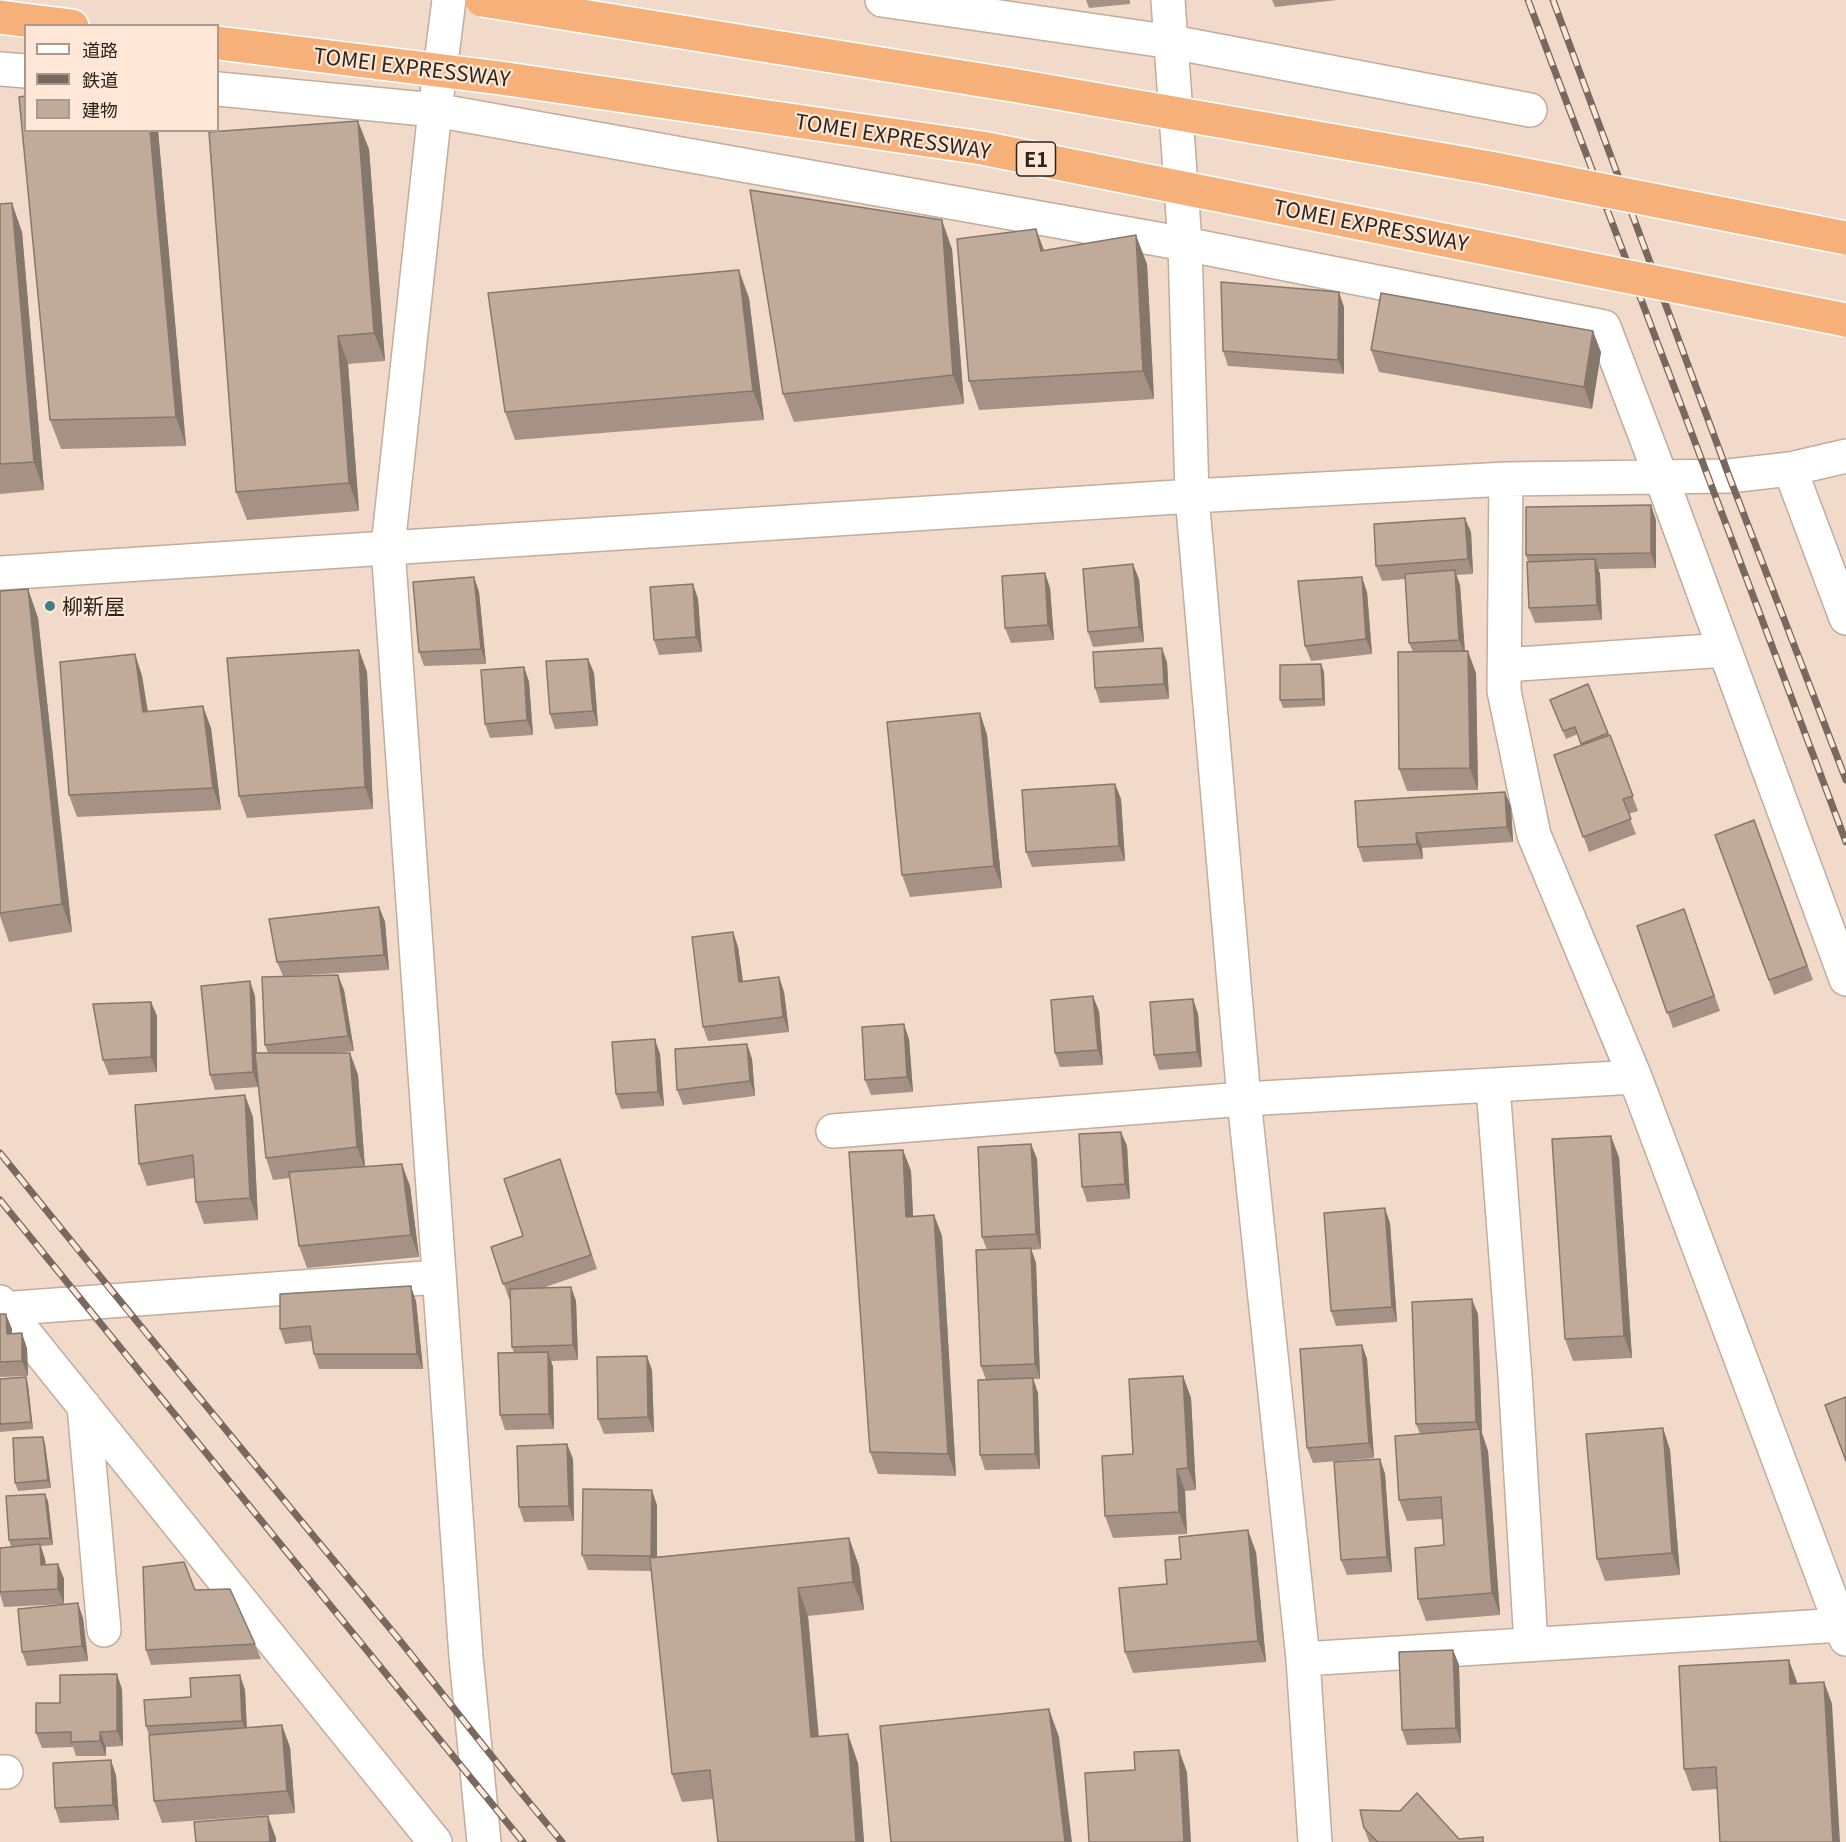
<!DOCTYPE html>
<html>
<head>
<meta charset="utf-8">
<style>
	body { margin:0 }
	#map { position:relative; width:1846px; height:1842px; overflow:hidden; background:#f1dac9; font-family:Georgia,"Noto Sans JP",serif }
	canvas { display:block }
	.legend { position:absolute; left:24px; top:24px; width:195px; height:108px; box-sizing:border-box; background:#fee7d6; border:2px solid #aa998c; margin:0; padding:8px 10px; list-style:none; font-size:18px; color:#2c241e }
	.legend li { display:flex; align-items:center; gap:12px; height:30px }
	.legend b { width:30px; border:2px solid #aa998c }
</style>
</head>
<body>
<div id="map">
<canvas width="1846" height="1842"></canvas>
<ul class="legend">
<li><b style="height:8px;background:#fff"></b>道路</li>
<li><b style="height:8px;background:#77695f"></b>鉄道</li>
<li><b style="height:16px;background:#c0aa99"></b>建物</li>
</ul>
</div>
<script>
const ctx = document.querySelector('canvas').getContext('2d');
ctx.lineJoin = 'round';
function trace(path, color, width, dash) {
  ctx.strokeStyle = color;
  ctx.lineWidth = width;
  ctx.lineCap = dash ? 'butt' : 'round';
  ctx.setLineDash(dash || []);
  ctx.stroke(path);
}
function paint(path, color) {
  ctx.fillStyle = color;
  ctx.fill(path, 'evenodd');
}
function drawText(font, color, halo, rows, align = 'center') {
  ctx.font = font + ' Georgia,"Noto Sans JP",serif';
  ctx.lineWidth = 4.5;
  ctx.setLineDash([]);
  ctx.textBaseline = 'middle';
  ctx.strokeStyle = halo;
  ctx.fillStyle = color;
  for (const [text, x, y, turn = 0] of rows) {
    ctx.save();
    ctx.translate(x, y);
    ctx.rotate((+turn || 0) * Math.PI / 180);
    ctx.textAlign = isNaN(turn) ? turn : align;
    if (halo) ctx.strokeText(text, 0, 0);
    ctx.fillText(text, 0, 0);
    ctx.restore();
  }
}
const minor = new Path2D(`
	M449 0 435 110 388 547 466 1657 484 1842
	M882 0 1172 42 1530 110
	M1168 0 1185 244 1192 496 1244 1099 1303 1659 1315 1842
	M0 69 26 71
	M218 89 435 110 1185 244 1604 327 1661 477 1846 979
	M1790 469 1846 618
	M1506 479 1504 691 1534 835 1635 1077 1846 1639
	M0 573 1192 496 1506 479 1729 476 1790 469 1846 456
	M1504 665 1725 650
	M1493 1086 1515 1376 1531 1644
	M833 1131 1244 1099 1635 1077
	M0 1302 435 1842
	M0 1309 438 1277
	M84 1406 104 1630
	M1303 1659 1841 1625 1846 1623
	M0 1772H6`);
const highway = new Path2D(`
	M0 17 72 26`);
trace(minor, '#c2ac9c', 36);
trace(highway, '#fff', 36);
trace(minor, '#fff', 33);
trace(highway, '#f5b179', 33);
const rail = new Path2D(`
	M1528 0 1846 842
	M1553 0 1729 476 1846 780
	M0 1153C131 1316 264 1476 397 1637 452 1705 505 1775 562 1842
	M0 1200 523 1842`);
trace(rail, '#77695f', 7);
trace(rail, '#fee7d6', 4.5, [14]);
const highwayBridge = new Path2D(`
	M482 0 1018 86 1490 168 1846 238
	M218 43 500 78 982 148 1846 320`);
trace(highwayBridge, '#fff', 36, []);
trace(highwayBridge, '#f5b179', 33);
paint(new Path2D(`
	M1086 0H1130V4L1089 8Z
	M1272 0H1337L1275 7Z
	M158 130 186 446 61 449 50 420Z
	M369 149 385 361 348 364 359 511 247 520 236 492Z
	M0 204 22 232 44 490 0 494Z
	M952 249 964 404 794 422 783 394Z
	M1044 250 1147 264 1154 399 979 410 969 381Z
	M749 298 764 420 515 440 505 412Z
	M1344 307V374L1228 366 1223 351Z
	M1371 350 1601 352 1592 409 1379 372Z
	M1656 520V568L1598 569 1600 574 1602 620 1535 623 1529 608 1528 562 1526 555Z
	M1471 532 1473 574 1456 575 1460 585 1465 651 1476 673 1478 790 1407 791 1399 769 1413 652 1409 643 1405 579 1382 581 1376 566Z
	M1045 573 1050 588 1054 640 1011 643 1005 628Z
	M474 577 479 592 486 664 424 666 419 652Z
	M1139 579 1144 642 1093 647 1088 632Z
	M693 584 698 599 702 652 659 655 654 640Z
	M28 589 38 618 72 932 9 942 0 916V591Z
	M1367 592 1372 654 1311 661 1305 646Z
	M359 650 367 672 373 809 247 818 239 796Z
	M135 654 142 676 148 711 211 728 221 810 77 817 69 795Z
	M588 659 594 673 598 726 555 729 550 714Z
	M1167 662 1169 699 1100 703 1095 688Z
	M1321 664 1324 672 1325 706 1283 708 1280 700Z
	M524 667 529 682 533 735 490 738 485 724Z
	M1588 684 1609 735H1610L1638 811 1628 814 1636 834 1589 852 1554 755 1582 745 1578 734 1566 739 1550 700Z
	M980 713 987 735 1002 888 910 897 902 875Z
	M1115 784 1121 799 1125 861 1032 867 1026 852Z
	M1505 792 1511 807 1513 842 1422 848 1423 859 1363 862 1358 847Z
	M1754 820 1813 980 1774 995 1715 835Z
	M379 907 385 922 389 970 290 976 344 990 354 1051 334 1053H350L358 1075 365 1167 410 1186 419 1257 307 1268 299 1246 290 1178 273 1180 266 1158 258 1087 215 1090 210 1075 250 981 255 996 257 1053H268L265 1045 283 976 277 962Z
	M1684 909 1720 1011 1673 1028 1637 926Z
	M733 932 738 947 743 981 779 977 784 992 789 1032 708 1041 703 1027Z
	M1193 999 1198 1014 1202 1067 1159 1070 1154 1055Z
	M151 1002 157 1016V1072L109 1075 103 1060Z
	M1099 1011 1103 1065 1060 1067 1055 1053Z
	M909 1039 913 1092 871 1095 865 1080Z
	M747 1044 752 1059 755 1096 683 1105 677 1090Z
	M660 1054 664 1106 621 1109 616 1094Z
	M253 1117 258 1220 204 1224 196 1202 194 1178 147 1186 139 1164Z
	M1121 1132 1127 1146 1130 1199 1087 1202 1082 1187Z
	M1031 1144 1037 1159 1041 1249 1031 1250 1036 1263 1040 1379H1033L1038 1393 1040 1469 985 1470 980 1455 986 1380 981 1366 987 1250 982 1237Z
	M903 1150 911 1171 913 1216 934 1215 942 1236 956 1476 878 1474 870 1452Z
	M1619 1157 1632 1358 1573 1361 1565 1339Z
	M565 1174 597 1269 543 1288 571 1287 576 1301 578 1360 551 1361 553 1367 554 1429 505 1430 500 1415 514 1353 512 1347 510 1299H509L491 1247 523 1236Z
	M1390 1223 1397 1322 1336 1326 1331 1311Z
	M416 1301 423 1369H319L314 1354 312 1341 285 1344 280 1329Z
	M0 1314 12 1329V1333L27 1348 28 1376 0 1377Z
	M1478 1314 1482 1433 1488 1451 1500 1615 1426 1621 1418 1599 1444 1545 1442 1519 1407 1521 1399 1500 1420 1434 1416 1424Z
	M1362 1345 1367 1359 1374 1458 1313 1463 1307 1448Z
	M652 1370 654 1432 604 1434 598 1419Z
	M1183 1376 1191 1398 1196 1490 1185 1491 1187 1534 1113 1538 1105 1516Z
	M0 1379 28 1385 33 1429 0 1432Z
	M1663 1428 1670 1450 1680 1575 1605 1581 1597 1559Z
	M43 1437 45 1444 51 1488 18 1491 15 1483Z
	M567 1444 573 1459 574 1521 524 1522 519 1507Z
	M1380 1459 1385 1474 1392 1572 1347 1575 1341 1560Z
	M48 1501 53 1545 41 1546 45 1559 46 1564H58L64 1579V1604L4 1607 0 1594V1548L11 1547 9 1540Z
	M657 1505V1557L849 1538 859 1566 864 1610 808 1616 819 1737 858 1763 864 1842H718L713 1799 682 1802 672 1774 651 1571 588 1570 582 1555Z
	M1256 1552 1266 1662 1133 1673 1125 1652Z
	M83 1618 88 1661 27 1666 22 1652Z
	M255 1644 261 1659 151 1665 146 1650Z
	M1453 1650 1459 1665 1461 1743 1407 1745 1402 1730Z
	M1789 1660 1797 1684 1824 1682 1832 1704 1717 1789 1692 1791 1684 1769Z
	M122 1689 123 1746 106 1747V1756H76L73 1747 42 1748 36 1733Z
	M245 1690 247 1728 290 1747 295 1813 162 1823 154 1801 149 1735 146 1726 191 1697Z
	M116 1775 119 1820 60 1823 55 1808Z
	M1364 1828 1459 1839 1483 1837 1484 1842H1369Z`), '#a59284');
paint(new Path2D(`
	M358 121 369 149 385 361 374 333Z
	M150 130H158L186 446 176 417Z
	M12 203 22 232 44 490 34 462Z
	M942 220 952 249 964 404 953 375Z
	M1036 229 1047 258 1041 251Z
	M1136 235 1147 264 1154 399 1143 371Z
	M739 270 749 298 764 420 753 391Z
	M1339 292 1344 307V374L1338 360Z
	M1593 331 1601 352 1592 409 1584 387Z
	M338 336 348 364 359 511 349 483Z
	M1651 505 1656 520V568L1651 553Z
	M1465 518 1471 532 1473 574 1468 559Z
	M1595 559 1600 574 1602 620 1597 605Z
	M1133 564 1139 579 1144 642 1139 627Z
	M1455 570 1460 585 1465 655 1459 640Z
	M1045 573 1050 588 1054 640 1048 625Z
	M474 577 479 592 486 664 481 649Z
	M1362 577 1367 592 1372 654 1366 639Z
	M693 584 698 599 702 652 696 637Z
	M28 589 38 618 72 932 62 904Z
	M1162 648 1167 662 1169 699 1164 684Z
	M359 650 367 672 373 809 365 787Z
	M1468 651 1476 673 1478 790 1470 768Z
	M135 654 142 676 151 734 143 712Z
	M588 659 594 673 598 726 593 711Z
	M1321 664 1324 672 1325 706 1323 699Z
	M524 667 529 682 533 735 527 720Z
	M203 706 211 728 221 810 213 788Z
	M980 713 987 735 1002 888 994 866Z
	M1115 784 1121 799 1125 861 1119 846Z
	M1505 792 1511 807 1513 842 1507 827Z
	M1416 833 1422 848 1423 859 1417 844Z
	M379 907 385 922 389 970 384 955Z
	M733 932 738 947 745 997 739 982Z
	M338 975 344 990 354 1051 348 1036Z
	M779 977 784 992 789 1032 783 1017Z
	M250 981 255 996 258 1087 253 1072Z
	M1093 996 1099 1011 1103 1065 1098 1050Z
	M1193 999 1198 1014 1202 1067 1197 1052Z
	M151 1002 157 1016V1072L151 1057Z
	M904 1024 909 1039 913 1092 907 1077Z
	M655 1039 660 1054 664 1106 658 1092Z
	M747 1044 752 1059 755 1096 750 1081Z
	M350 1053 358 1075 365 1169 357 1147Z
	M245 1095 253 1117 258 1220 250 1198Z
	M1121 1132 1127 1146 1130 1199 1125 1184Z
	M1611 1136 1619 1157 1632 1358 1624 1336Z
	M1031 1144 1037 1159 1041 1249 1036 1234Z
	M903 1150 911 1171 914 1239 906 1217Z
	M402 1164 410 1186 419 1257 411 1235Z
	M1385 1208 1390 1223 1397 1322 1392 1307Z
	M934 1215 942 1236 956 1476 948 1454Z
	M1031 1248 1036 1263 1040 1379 1035 1364Z
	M411 1286 416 1301 423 1369 417 1354Z
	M571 1287 576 1301 578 1360 573 1345Z
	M1472 1299 1478 1314 1482 1433 1488 1451 1500 1615 1492 1593 1480 1434 1476 1422Z
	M6 1314 12 1329V1348L7 1334Z
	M22 1333 27 1348 28 1376 22 1361Z
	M1362 1345 1367 1359 1374 1458 1369 1443Z
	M548 1352 553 1367 554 1429 549 1414Z
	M647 1356 652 1370 654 1432 648 1417Z
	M1183 1376 1191 1398 1196 1490 1188 1468Z
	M26 1377 28 1385 33 1429 31 1422Z
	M1033 1378 1038 1393 1040 1469 1035 1454Z
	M1663 1428 1670 1450 1680 1575 1672 1553Z
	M43 1437 45 1444 51 1488 48 1480Z
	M567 1444 573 1459 574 1521 569 1506Z
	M1380 1459 1385 1474 1392 1572 1387 1557Z
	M1177 1469 1185 1491 1187 1534 1179 1512Z
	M652 1490 657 1505V1571L651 1556Z
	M45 1494 48 1501 53 1545 50 1538Z
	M1248 1530 1256 1552 1266 1662 1258 1641Z
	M849 1538 859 1566 864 1610 853 1582Z
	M40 1544 45 1559 47 1579 41 1565Z
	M58 1564 64 1579V1604L58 1589Z
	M798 1588 808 1616 821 1766 811 1737Z
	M78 1603 83 1618 88 1661 82 1646Z
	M1453 1650 1459 1665 1461 1743 1456 1728Z
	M1789 1660 1797 1682 1798 1706 1790 1684Z
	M117 1674 122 1689 123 1746 117 1731Z
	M240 1675 245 1690 247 1736 242 1721Z
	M1824 1682 1832 1704 1840 1842H1833Z
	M1049 1709 1059 1737 1072 1842H1065Z
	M282 1725 290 1747 295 1813 287 1791Z
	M100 1732 106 1747V1756L100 1741Z
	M848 1734 858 1763 864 1842H856Z
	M1179 1750 1187 1772 1191 1842H1184Z
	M111 1760 116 1775 119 1820 113 1805Z
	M268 1816 276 1838V1842H270Z`), '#86776b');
const building = new Path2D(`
	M26 96V130H150L176 417 50 420 19 97Z
	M358 121 374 333 338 336 349 483 236 492 209 132Z
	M750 190 942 220 953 375 783 394Z
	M12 203 34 462 0 464V204Z
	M1036 229 1041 251 1136 235 1143 371 969 381 957 239Z
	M739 270 753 391 505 412 488 293Z
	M1221 282 1339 292 1338 360 1223 351Z
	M1381 293 1593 331 1584 387 1371 350Z
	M1651 505V553L1526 555V507Z
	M1465 518 1468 559 1376 566 1374 524Z
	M1595 559 1597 605 1529 608 1527 562Z
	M1133 564 1139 627 1088 632 1083 569Z
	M1455 570 1459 640 1409 643 1405 574Z
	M1045 573 1048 625 1005 628 1002 576Z
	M474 577 481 649 419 652 413 582Z
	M1362 577 1366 639 1305 646 1298 581Z
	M693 584 696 637 654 640 650 587Z
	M28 589 62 904 0 913V591Z
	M1162 648 1164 684 1095 688 1093 652Z
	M359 650 365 787 239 796 227 658Z
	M1468 651 1470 768 1399 769 1398 652Z
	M135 654 143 712 203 706 213 788 69 795 60 662Z
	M588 659 593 711 550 714 546 661Z
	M1321 664 1323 699 1280 700V665Z
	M524 667 527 720 485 724 481 670Z
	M1588 684 1608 733 1581 744 1575 727 1563 731 1550 700Z
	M980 713 994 866 902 875 887 722Z
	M1610 735 1633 796 1623 799 1631 819 1583 837 1554 755Z
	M1115 784 1119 846 1026 852 1022 790Z
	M1505 792 1507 827 1416 833 1417 844 1358 847 1355 801Z
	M1754 820 1807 966 1769 980 1715 835Z
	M379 907 384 955 277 962 269 919Z
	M1684 909 1714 996 1667 1013 1637 926Z
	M733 932 739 982 779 977 783 1017 703 1027 692 937Z
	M338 975 348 1036 265 1045 262 977Z
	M250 981 253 1072 210 1075 201 986Z
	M1093 996 1098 1050 1055 1053 1051 1000Z
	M1193 999 1197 1052 1154 1055 1150 1002Z
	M151 1002V1057L103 1060 93 1004Z
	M904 1024 907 1077 865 1080 862 1027Z
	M655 1039 658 1092 616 1094 612 1042Z
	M747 1044 750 1081 677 1090 675 1049Z
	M255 1053H350L357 1147 266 1158Z
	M245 1095 250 1198 196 1202 193 1155 139 1164 135 1105Z
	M1121 1132 1125 1184 1082 1187 1079 1134Z
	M1611 1136 1624 1336 1565 1339 1552 1139Z
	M1031 1144 1036 1234 982 1237 978 1147Z
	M903 1150 906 1217 934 1215 948 1454 870 1452 849 1152Z
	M560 1159 591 1255 503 1284 491 1247 523 1236 504 1179Z
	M402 1164 411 1235 299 1246 289 1172Z
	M1385 1208 1392 1307 1331 1311 1324 1213Z
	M1031 1248 1035 1364 981 1366 976 1250Z
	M411 1286 417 1354H314L310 1326 280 1329V1294Z
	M571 1287 573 1345 512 1347 510 1289Z
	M1472 1299 1476 1422 1416 1424 1412 1302Z
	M0 1314H6L7 1334 22 1333V1361L0 1362Z
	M1362 1345 1369 1443 1307 1448 1300 1349Z
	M548 1352 549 1414 500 1415 498 1353Z
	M647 1356 648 1417 598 1419 597 1357Z
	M1183 1376 1188 1468 1177 1469 1179 1512 1105 1516 1102 1456 1133 1454 1129 1379Z
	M26 1377 31 1422 0 1424V1379Z
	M1033 1378 1035 1454 980 1455 978 1380Z
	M1846 1397V1461L1825 1405Z
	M1663 1428 1672 1553 1597 1559 1586 1434Z
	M1480 1429 1492 1593 1418 1599 1415 1548 1444 1545 1441 1497 1399 1500 1395 1436Z
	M43 1437 48 1480 15 1483 13 1438Z
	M567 1444 569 1506 519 1507 517 1446Z
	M1380 1459 1387 1557 1341 1560 1334 1462Z
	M583 1489 652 1490 651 1556 582 1555Z
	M45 1494 50 1538 9 1540 6 1496Z
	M1248 1530 1258 1641 1125 1652 1119 1588 1167 1584 1165 1560 1181 1559 1179 1537Z
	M849 1538 853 1582 798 1588 811 1737 848 1734 856 1842H718L710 1770 672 1774 650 1558Z
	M40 1544 41 1565 58 1564V1589L0 1592V1548Z
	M184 1562 195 1590 230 1589 255 1644 146 1650 143 1567Z
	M78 1603 82 1646 22 1652 18 1609Z
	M1453 1650 1456 1728 1402 1730 1399 1652Z
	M1789 1660 1790 1684 1824 1682 1833 1842H1720L1716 1767 1684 1769 1679 1666Z
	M117 1674V1731L100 1732V1741L71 1742V1732L36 1733V1703H60V1675Z
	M240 1675 242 1721 146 1726 144 1700 191 1697 190 1678Z
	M1049 1709 1065 1842H891L880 1726Z
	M282 1725 287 1791 154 1801 149 1735Z
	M1179 1750 1184 1842H1089L1085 1773 1135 1770 1134 1752Z
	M111 1760 113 1805 55 1808 53 1763Z
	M1417 1793 1459 1839 1483 1837V1842H1378L1364 1828 1360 1810 1400 1811Z
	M268 1816 270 1842H196L194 1822Z`);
paint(building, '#c0aa99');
trace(building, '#86776b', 1.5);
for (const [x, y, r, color] of [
	[50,606,6,"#3b808c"]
]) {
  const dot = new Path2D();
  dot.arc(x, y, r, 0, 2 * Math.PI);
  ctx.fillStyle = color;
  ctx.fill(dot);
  trace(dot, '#fee7d6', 2);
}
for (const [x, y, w] of [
	[1036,159,39]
]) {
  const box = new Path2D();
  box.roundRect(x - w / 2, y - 17, w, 34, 4.5);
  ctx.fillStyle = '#fee7d6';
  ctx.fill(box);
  trace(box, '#2c241e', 1.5);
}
drawText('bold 20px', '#2c241e', null, [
	["E1",1036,159]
]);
drawText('21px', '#2c241e', '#fee7d6', [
	["TOMEI EXPRESSWAY",412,67,7],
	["TOMEI EXPRESSWAY",893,136,9],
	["TOMEI EXPRESSWAY",1371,225,11]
]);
drawText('21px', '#2c241e', '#fee7d6', [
	["柳新屋",62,606]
], 'left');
</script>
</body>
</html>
